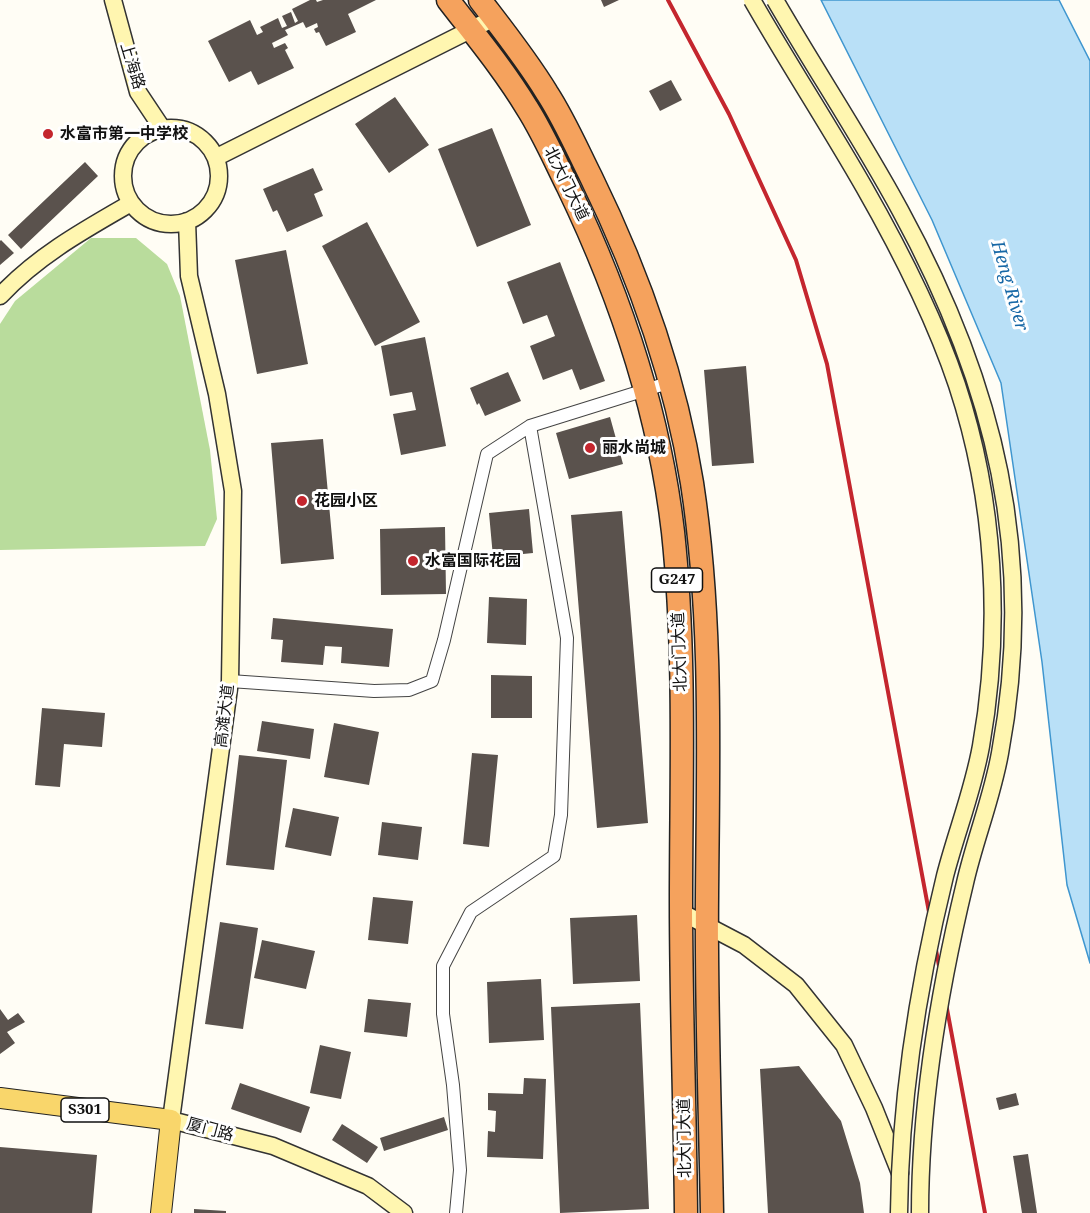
<!DOCTYPE html>
<html>
<head>
<meta charset="utf-8">
<style>
	body { margin:0 }
	canvas { display:block; background:#fffdf5 }
</style>
</head>
<body>
<canvas width="1090" height="1213"></canvas>
<script>
const ctx = document.querySelector('canvas').getContext('2d');
ctx.lineJoin = 'round';
function paint(path, color) {
  ctx.fillStyle = color;
  ctx.fill(path, 'evenodd');
}
function trace(path, color, width, dash) {
  ctx.strokeStyle = color;
  ctx.lineWidth = width;
  ctx.lineCap = dash ? 'butt' : 'round';
  ctx.setLineDash(dash || []);
  ctx.stroke(path);
}
function drawText(font, color, halo, rows, align = 'center') {
  ctx.font = font + ' "Noto Serif","Noto Sans SC",serif';
  ctx.lineWidth = 6;
  ctx.setLineDash([]);
  ctx.textBaseline = 'middle';
  ctx.strokeStyle = halo;
  ctx.fillStyle = color;
  for (const [text, x, y, turn = 0] of rows) {
    ctx.save();
    ctx.translate(x, y);
    ctx.rotate((+turn || 0) * Math.PI / 180);
    ctx.textAlign = isNaN(turn) ? turn : align;
    if (halo) ctx.strokeText(text, 0, 0);
    ctx.fillText(text, 0, 0);
    ctx.restore();
  }
}
paint(new Path2D(`
	M91 238H136L167 264 180 296 210 450 217 519 205 546 0 550V324L15 301Z`), '#b9dc9c');
const water = new Path2D(`
	M821 0H1059L1090 61V963L1067 885 1042 662 1001 383 932 220Z`);
paint(water, '#b9e0f7');
trace(water, '#3f96cf', 1.5);
paint(new Path2D(`
	M310 0H316L317 2 323 0H376L348 14 356 32 326 46 319 32 316 33 314 29 318 27 317 23 306 28 303 22 285 30 288 35 272 43 274 48 285 43 288 48 285 50 294 68 258 85 251 71 229 82 208 41 250 20 257 35 263 32 260 27 278 18 282 28 287 26 282 16 291 12 295 23 298 21 292 9Z
	M601 0H619L604 7Z
	M671 80 682 100 660 111 649 91Z
	M395 97 429 145 389 173 355 124Z
	M492 128 531 225 477 247 438 149Z
	M85 162 98 176 21 249 8 235Z
	M313 168 323 190 314 194 323 216 287 232 277 210 273 212 263 189Z
	M367 222 420 322 375 346 322 246Z
	M1 240 14 253 0 265V241Z
	M286 250 308 364 257 374 235 260Z
	M560 262 605 381 580 390 572 369 543 380 530 346 555 336 547 315 523 324 507 282Z
	M425 337 446 446 401 455 393 414 416 410 412 392 390 396 381 346Z
	M746 366 754 463 712 466 704 370Z
	M508 372 521 401 485 416 479 403 477 405 470 388Z
	M610 417 623 464 569 479 556 433Z
	M323 439 334 559 281 564 271 443Z
	M529 509 533 553 493 557 489 513Z
	M622 511 648 823 597 828 571 515Z
	M445 527 446 594 381 595 380 529Z
	M489 597 527 599 526 645 487 643Z
	M273 618 393 629 389 667 341 663 342 647 325 646 323 665 281 662 283 640 271 639Z
	M491 675 532 676V718H491Z
	M42 708 105 713 102 747 64 744 60 787 35 785Z
	M262 721 314 729 310 759 257 751Z
	M334 723 379 732 369 785 324 777Z
	M472 753 498 755 489 847 463 844Z
	M239 755 287 760 274 870 226 865Z
	M293 808 339 817 331 856 285 847Z
	M382 822 422 827 418 860 378 855Z
	M373 897 413 901 408 944 368 940Z
	M637 915 640 981 573 984 570 918Z
	M220 922 258 928 243 1029 205 1024Z
	M262 940 315 951 306 989 254 978Z
	M541 979 544 1040 489 1043 487 982Z
	M368 999 411 1003 407 1037 364 1032Z
	M640 1003 649 1209 560 1213 551 1007Z
	M0 1009 8 1020 18 1013 25 1022 7 1032 15 1043 0 1054Z
	M320 1045 351 1052 341 1099 310 1093Z
	M799 1066 841 1121 860 1183 864 1213H768L760 1069Z
	M524 1078 546 1079 543 1159 487 1157 488 1131 495 1132 496 1111 488 1110V1093L523 1094Z
	M240 1083 310 1107 301 1133 231 1109Z
	M1016 1093 1019 1105 999 1110 996 1098Z
	M444 1117 448 1130 384 1151 380 1138Z
	M342 1124 378 1147 367 1163 332 1140Z
	M0 1147 97 1155 92 1213H0Z
	M1028 1154 1037 1213H1022L1013 1156Z
	M194 1209 226 1211V1213H194Z`), '#5a524d');
const street = new Path2D(`
	M230 681 374 691 409 690 432 681 444 640 487 454 530 426 671 382
	M456 1213 460 1170 453 1085 443 1014V966L471 912 554 856 561 815 567 638 530 426`);
const secondary = new Path2D(`
	M113 0 138 92 162 128
	M123 176a48 48 0 1 1 96 0a48 48 0 1 1-96 0Z
	M217 157 494 18
	M187 221 189 276 217 394 233 491 230 681 171 1120 273 1146 368 1186 404 1213
	M0 296C37 256 84 230 131 203
	M681 912 744 945 796 985 844 1045 874 1108 900 1173`);
const primary = new Path2D(`
	M0 1098 171 1120 161 1213`);
const highway = new Path2D(`
	M448 0C475 35 504 70 527 108 543 133 555 161 568 187 621 297 659 411 673 532 686 655 681 778 681 901 681 1005 685 1109 686 1213
	M480 0C503 30 527 60 547 93 564 119 577 149 591 177 639 275 675 376 692 483 713 620 708 758 707 896 706 1001 710 1107 712 1213`);
trace(street, '#444', 14);
trace(secondary, '#333', 19);
trace(primary, '#222', 22);
trace(highway, '#222', 25);
trace(street, '#fff', 12);
trace(secondary, '#fff6b0', 16);
trace(primary, '#f9d66b', 20);
trace(highway, '#f5a25d', 22);
trace(new Path2D(`
	M668 0 729 114 796 260 827 364 985 1213`), '#c4262e', 4);
const secondaryBridge = new Path2D(`
	M752 0C788 63 828 124 864 187 900 250 934 316 957 385 995 500 1002 627 981 746 973 791 956 833 945 876 918 986 900 1100 899 1213
	M775 0C816 71 861 138 900 210 995 384 1037 555 1000 753 992 798 975 839 965 883 939 991 920 1102 920 1213`);
trace(secondaryBridge, '#333', 19, []);
trace(secondaryBridge, '#fff6b0', 16);
for (const [x, y, r, color] of [
	[48,134,6,"#c4262e"],
	[590,448,6,"#c4262e"],
	[302,501,6,"#c4262e"],
	[413,561,6,"#c4262e"]
]) {
  const dot = new Path2D();
  dot.arc(x, y, r, 0, 2 * Math.PI);
  ctx.fillStyle = color;
  ctx.fill(dot);
  trace(dot, '#fff', 2);
}
for (const [x, y, w] of [
	[677,580,51],
	[85,1110,48]
]) {
  const box = new Path2D();
  box.roundRect(x - w / 2, y - 12, w, 24, 4.5);
  ctx.fillStyle = '#fff';
  ctx.fill(box);
  trace(box, '#111', 1.5);
}
drawText('bold 15px', '#111', null, [
	["G247",677,580],
	["S301",85,1110]
]);
drawText('16px', '#111', '#fff', [
	["上海路",132,66,73],
	["北大门大道",566,184,64],
	["北大门大道",680,652,-92],
	["高滩大道",225,716,-83],
	["厦门路",210,1130,15],
	["北大门大道",685,1138,-91]
]);
drawText('bold 16px', '#111', '#fff', [
	["水富市第一中学校",60,134],
	["丽水尚城",602,448],
	["花园小区",314,501],
	["水富国际花园",425,561]
], 'left');
drawText('italic 18px', '#1768a6', '#fff', [
	["Heng River",1009,286,74]
]);
</script>
</body>
</html>
